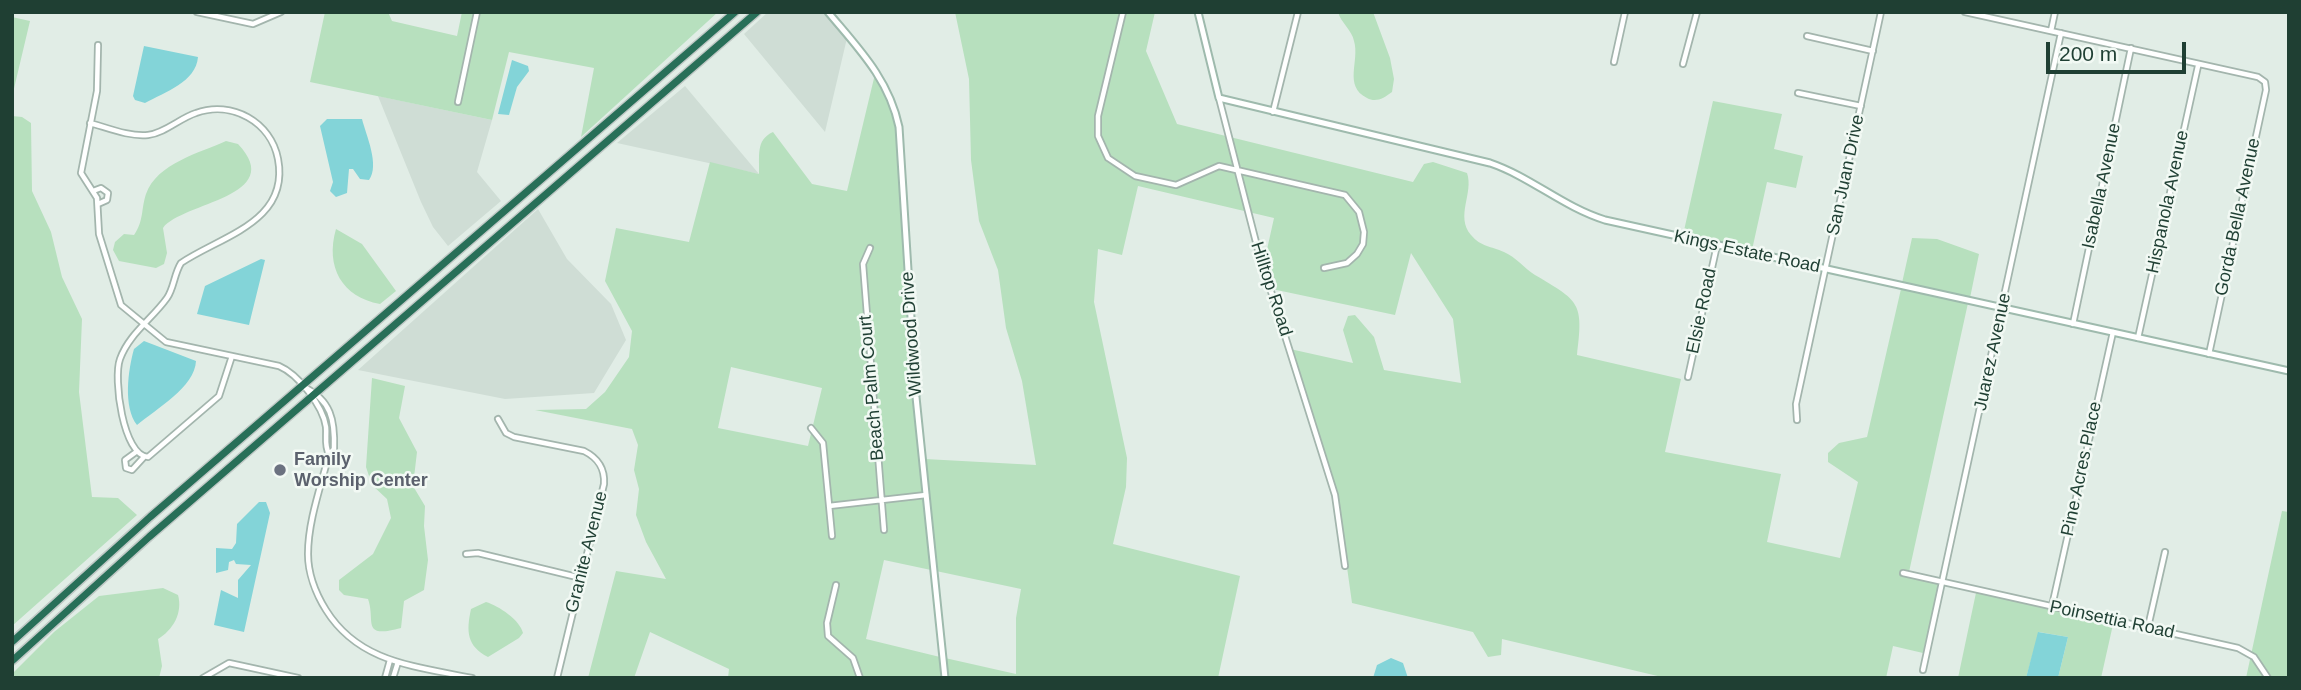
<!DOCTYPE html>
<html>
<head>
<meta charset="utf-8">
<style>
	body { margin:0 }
	#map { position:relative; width:2301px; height:690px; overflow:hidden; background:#e1ede6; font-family:Arial,sans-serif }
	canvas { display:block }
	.frame { position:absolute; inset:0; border:14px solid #1f3f33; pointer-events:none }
	.scale { position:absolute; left:2046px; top:42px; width:140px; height:32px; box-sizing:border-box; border:4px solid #1f3f33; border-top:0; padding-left:9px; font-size:21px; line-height:24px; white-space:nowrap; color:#1f3f33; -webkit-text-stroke:5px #f2f9f4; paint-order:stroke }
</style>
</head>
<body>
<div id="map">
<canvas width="2301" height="690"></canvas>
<div class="frame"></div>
<div class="scale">200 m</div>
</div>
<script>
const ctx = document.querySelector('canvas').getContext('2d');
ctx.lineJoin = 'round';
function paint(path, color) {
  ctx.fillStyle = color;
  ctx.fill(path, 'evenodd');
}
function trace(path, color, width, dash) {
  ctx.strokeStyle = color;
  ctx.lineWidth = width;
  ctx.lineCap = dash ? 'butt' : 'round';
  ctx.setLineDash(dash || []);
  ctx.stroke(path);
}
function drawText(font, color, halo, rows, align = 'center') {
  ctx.font = font + ' Arial,sans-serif';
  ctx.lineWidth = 5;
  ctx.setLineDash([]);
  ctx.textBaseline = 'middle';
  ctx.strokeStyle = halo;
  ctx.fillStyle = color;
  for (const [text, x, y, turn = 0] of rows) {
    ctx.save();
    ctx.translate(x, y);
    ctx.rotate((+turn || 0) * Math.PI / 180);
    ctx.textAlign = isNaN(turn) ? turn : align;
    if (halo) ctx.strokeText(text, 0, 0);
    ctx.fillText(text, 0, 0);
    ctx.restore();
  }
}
paint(new Path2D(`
	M768 12H824L847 38 825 132 744 34Z
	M685 86 759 174 617 143Z
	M378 96 492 120 477 172 501 201 448 246 433 227 421 202Z
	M538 209 567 259 611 304 626 340 594 393 505 399 358 370Z`), '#cfddd5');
paint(new Path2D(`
	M325 12H388L392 21 457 36 462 12H718L581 137 594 68 509 52 492 120 310 82Z
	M955 12H1155L1146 51 1177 124 1413 182 1424 164 1433 162 1467 173C1474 193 1455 216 1471 235 1481 247 1491 246 1504 252 1516 257 1524 268 1535 275 1579 301 1584 302 1577 355L1681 379 1665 452 1781 474 1767 542 1840 558 1858 482 1828 462V453L1839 443 1867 437 1901 289 1968 303 1909 572 1940 580 1923 653 1893 646 1886 678H1666L1502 639 1501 655 1488 657 1473 632 1352 603 1338 503 1290 349 1353 363 1343 330 1348 316 1355 315 1374 337 1384 370 1461 383 1453 319 1411 253 1395 315 1272 289 1264 263 1274 218 1138 186 1122 255 1098 249 1094 302 1127 458 1126 487 1113 544 1240 576 1218 678H947L945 658 1016 674V618L1021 589 936 571 925 459 1036 465 1022 381 1006 328 998 270 979 221 971 160 969 79Z
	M1338 12H1373L1390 58 1394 79 1392 92C1384 98 1376 103 1367 98 1343 86 1360 61 1354 41 1352 30 1341 23 1338 12Z
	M12 17 30 21 12 97Z
	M875 74 891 107 898 142 914 398 931 570 884 560 866 639 940 657 942 678H728L729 669 650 632 634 678H588L616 571 666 579 646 542 636 515 639 489 634 470 638 445 632 429 535 410 586 409 605 392 629 357 632 331 605 281 616 228 689 242 710 162 759 174C760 157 755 140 773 132L812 184 847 191ZM731 367 822 388 808 446 718 428Z
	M1713 101 1782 114 1774 149 1803 156 1796 188 1767 182 1752 250 1683 235Z
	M12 116 22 117 31 123 32 191 51 232 62 277 82 319 79 392 92 497 118 498 137 515 12 626Z
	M226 141 238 144C288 197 182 202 163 228L167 253 164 264 156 268 119 261 113 250 115 242 124 234 134 235C144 221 141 209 146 194 157 163 200 153 226 141Z
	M336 229 362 244 396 291 380 304C342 297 325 267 336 229Z
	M1912 238 1937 239 1979 254 1970 298 1902 283Z
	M372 378 405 386 399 418 417 452 413 486 425 506 424 526 428 560 424 590 404 601 401 628C360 639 376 621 368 599L344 595 339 590V580L373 554 391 518 387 499 372 485 366 467Z
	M2282 511 2289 512V678H2246Z
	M163 588 178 595C183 613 173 630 158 639L162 666 159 678H12V674L54 632 99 596Z
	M1977 588 2114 620 2101 678H2058L2068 637 2039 632 2026 678H1958Z
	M486 602C499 606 520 620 523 633L519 638 488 657C467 646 466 632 471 609Z`), '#b7e0be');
paint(new Path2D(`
	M144 46 198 57C196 82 165 92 145 103L135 100 133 96Z
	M512 60 528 66 529 71 517 87 509 115 498 114Z
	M327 119H362C366 135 380 165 369 180L360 179 353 169H349L347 193 336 197 330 191 333 182 320 126Z
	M261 259 265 260 249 325 197 314 205 286Z
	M144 341 196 361C195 387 156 409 137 425 123 407 128 370 134 349Z
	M259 502H266L270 513 244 632 214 625 221 590 238 598V580L251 565 236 564 234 560 229 562 228 570 216 573V548L232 549 236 543 237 524Z
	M2038 632 2068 637 2058 678H2026Z
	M1391 658 1403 663 1408 678H1373L1377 665Z`), '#83d4d8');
const street = new Path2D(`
	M197 12 253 24 281 12
	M1123 12 1098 116V136L1108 158 1135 176 1176 185 1219 166 1345 195 1359 212 1364 232 1363 244 1357 254 1347 263 1324 268
	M1965 12 2258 77 2265 82 2266 90 2209 354
	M2051 31 2055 12
	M1807 36 1873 51
	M98 45 97 91 81 173 97 198 99 234 121 305 166 342 279 366C298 374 323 406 326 427 327 437 324 445 329 454
	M1614 62 1625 12
	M1683 64 1697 12
	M1798 93 1861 106
	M1219 98 1258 250 1335 495 1345 566
	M458 102 477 12
	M1273 112 1298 12
	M90 123C108 128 130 137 148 135 165 133 180 118 196 113 232 100 271 122 278 159 290 222 221 236 181 263 174 274 174 288 167 298 152 319 129 334 120 359 113 378 123 456 148 457L219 396 232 356
	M93 191 101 188 108 193 107 200 98 204
	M870 248 863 264 884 530
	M2073 324 2131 48
	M2138 338 2198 66
	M1688 377 1717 245
	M304 387C331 400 335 420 334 449L329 454C321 486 308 521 308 554 308 573 316 594 326 610 359 663 415 666 472 678
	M498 419 506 433 514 437 584 451C598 458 605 468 604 484L557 678
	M1797 420 1796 404 1881 12
	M811 428 823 443 832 536
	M136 452 125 460 126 468 132 470 144 457
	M829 506 926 495
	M466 554 478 553 581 578
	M1903 573 2238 648 2254 657 2268 678
	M836 585 827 623 828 636 853 658 860 678
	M2052 606 2113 332
	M2148 627 2165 552
	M1923 670 2061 33
	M203 678 229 663 298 678
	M385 678 390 660
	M393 678 398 662`);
const secondary = new Path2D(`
	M828 12C858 48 889 79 899 127L916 397 945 678
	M1198 12 1219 98 1490 163C1531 177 1563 207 1605 220L2289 371`);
const highway = new Path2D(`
	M12 642 150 517 735 12
	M12 661 149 537 757 12`);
trace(street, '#a3b5ad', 8);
trace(secondary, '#9ebaad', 9);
trace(highway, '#c0c9c6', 10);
trace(street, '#fff', 4.5);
trace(secondary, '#fff', 5);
trace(highway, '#286f58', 7);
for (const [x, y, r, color] of [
	[280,470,7,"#6b7280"]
]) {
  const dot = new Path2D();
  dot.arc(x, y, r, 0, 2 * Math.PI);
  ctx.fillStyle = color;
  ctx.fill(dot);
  trace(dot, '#f2f9f4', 2.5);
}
drawText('18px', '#1f3f33', '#f2f9f4', [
	["San Juan Drive",1846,175,-78],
	["Isabella Avenue",2102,186,-78],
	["Hispanola Avenue",2168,202,-78],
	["Gorda Bella Avenue",2238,217,-78],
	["Kings Estate Road",1747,252,12],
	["Hilltop Road",1271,289,72],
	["Elsie Road",1702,311,-78],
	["Wildwood Drive",912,334,-94],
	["Juarez Avenue",1993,352,-78],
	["Beach Palm Court",872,388,-95],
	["Pine Acres Place",2082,469,-78],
	["Granite Avenue",587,552,-76],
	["Poinsettia Road",2112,620,12]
]);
drawText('bold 18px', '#5b616d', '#f2f9f4', [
	["Family",294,460],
	["Worship Center",294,481]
], 'left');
</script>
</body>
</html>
